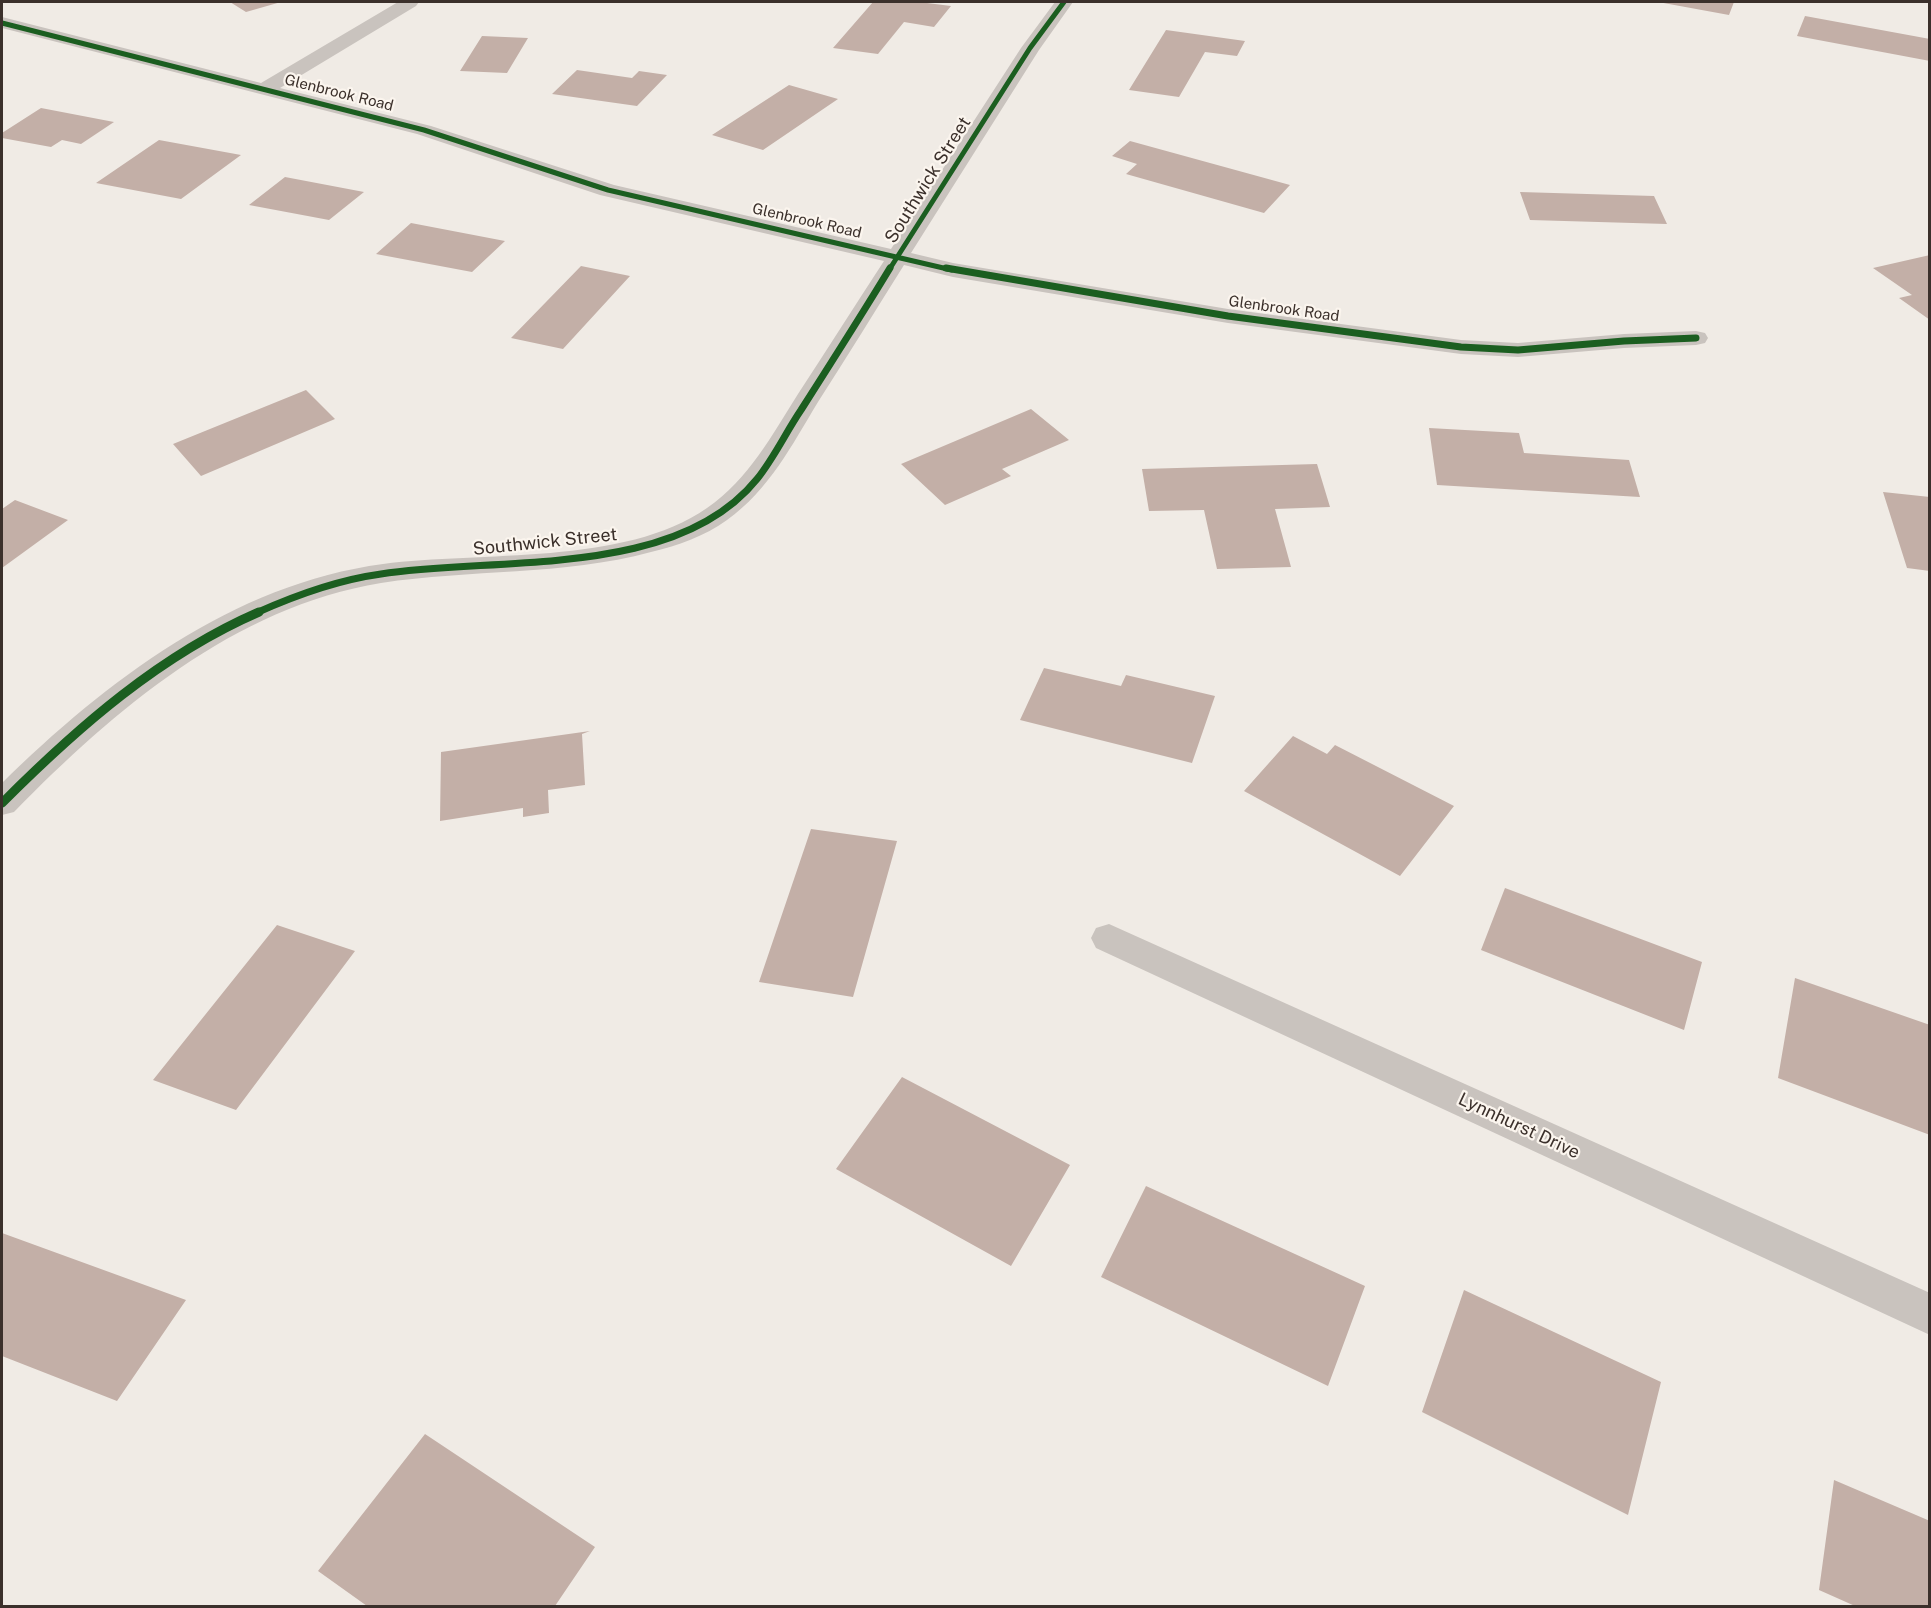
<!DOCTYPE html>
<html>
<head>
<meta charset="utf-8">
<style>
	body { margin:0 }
	#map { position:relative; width:1931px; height:1608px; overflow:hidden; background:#f0ebe5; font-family:"Public Sans",sans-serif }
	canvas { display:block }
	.frame { position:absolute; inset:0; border:3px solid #3b302b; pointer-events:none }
</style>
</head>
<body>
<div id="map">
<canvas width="1931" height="1608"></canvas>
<div class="frame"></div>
</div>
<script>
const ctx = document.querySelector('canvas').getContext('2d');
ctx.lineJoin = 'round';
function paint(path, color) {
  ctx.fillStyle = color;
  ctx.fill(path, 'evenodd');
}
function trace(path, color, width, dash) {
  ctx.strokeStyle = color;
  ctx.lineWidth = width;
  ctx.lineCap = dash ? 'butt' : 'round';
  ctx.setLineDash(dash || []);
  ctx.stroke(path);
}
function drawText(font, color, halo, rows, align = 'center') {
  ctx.font = font + ' "Public Sans",sans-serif';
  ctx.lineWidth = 4.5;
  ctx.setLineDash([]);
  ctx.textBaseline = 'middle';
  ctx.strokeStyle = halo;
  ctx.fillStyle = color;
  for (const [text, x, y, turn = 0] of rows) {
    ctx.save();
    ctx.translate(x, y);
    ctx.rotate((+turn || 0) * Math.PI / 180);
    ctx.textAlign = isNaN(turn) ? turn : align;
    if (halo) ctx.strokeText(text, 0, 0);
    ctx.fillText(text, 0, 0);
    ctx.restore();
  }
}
paint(new Path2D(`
	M230 2H281L246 12Z
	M873 2H919L951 6 934 27 904 22 878 54 833 48Z
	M1658 2H1734L1729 15Z
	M1805 16 1930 39V61L1797 36Z
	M1166 30 1245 41 1237 56 1205 52 1179 97 1129 90Z
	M482 36 528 38 507 73 460 71Z
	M577 70 632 78 639 71 667 75 637 106 552 94Z
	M789 85 838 99 763 150 712 135Z
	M41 108 114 122 81 144 62 140 51 147 2 138V133Z
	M159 140 241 155 181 199 96 183Z
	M1130 141 1290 185 1264 213 1126 174 1137 164 1112 156Z
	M285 177 364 192 329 220 249 205Z
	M1520 192 1654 196 1667 224 1530 220Z
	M411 223 505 241 472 272 376 254Z
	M1930 255V320L1899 298 1912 295 1873 268Z
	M581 266 630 276 563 349 511 338Z
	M306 390 335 419 201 476 173 444Z
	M1031 409 1069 440 1002 469 1011 476 945 505 901 464Z
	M1429 428 1519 433 1524 453 1629 460 1640 497 1437 485Z
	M1317 464 1330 507 1275 509 1291 567 1217 569 1204 510 1149 511 1142 469Z
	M1883 492 1930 497V571L1907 568Z
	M15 500 68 520 2 568V509Z
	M1044 668 1121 686 1126 675 1215 696 1192 763 1020 720Z
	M590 731 582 734 585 785 548 790 549 813 523 817V808L440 821 441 752Z
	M1293 736 1327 754 1335 745 1454 806 1400 876 1244 791Z
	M811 829 897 841 853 997 759 982Z
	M1505 888 1702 962 1684 1030 1481 950Z
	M277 925 355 951 236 1110 153 1080Z
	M1795 978 1930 1025V1135L1778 1078Z
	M902 1077 1070 1165 1011 1266 836 1169Z
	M1146 1186 1365 1286 1328 1386 1101 1277Z
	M2 1233 186 1300 117 1401 2 1356Z
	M1464 1290 1661 1382 1628 1515 1422 1412Z
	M425 1434 595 1547 555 1606H367L318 1571Z
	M1834 1480 1930 1521V1606H1855L1819 1590Z`), '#c3afa7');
paint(new Path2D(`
	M398 2H419L416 6 280 88 431 126 614 185 891 249 1021 48 1055 2H1073L1039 50 911 253 953 263 1228 309 1461 340 1518 343 1624 334 1696 331 1705 333 1708 338 1705 343 1696 345 1624 348 1518 357 1461 354 1228 323 953 277 904 265C875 311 847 357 818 402 792 445 769 490 727 520 705 536 677 546 651 552 562 576 471 569 381 583 234 607 114 710 14 812L2 815V783C106 681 233 584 383 564 481 551 624 566 707 508 749 479 772 435 798 394 827 350 855 305 884 261L600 195 417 134 2 28V17L261 83Z
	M1109 924 1930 1293V1335L1096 948 1091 938 1096 928Z`), '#c9c3be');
trace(new Path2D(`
	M2 23 424 130 608 190 952 270
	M889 270 1030 48 1064 2`), '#1b5e20', 5);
trace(new Path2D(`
	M946 268 1228 316 1461 347 1518 350 1624 341 1696 338
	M256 613C296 595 337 580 381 574 495 556 676 580 757 479 774 458 786 432 801 410 831 363 861 316 890 268`), '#1b5e20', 7);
trace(new Path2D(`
	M2 803C78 727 160 655 259 612`), '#1b5e20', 9);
drawText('15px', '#3b302b', '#fbf5ee', [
	["Glenbrook Road",339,93,14],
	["Glenbrook Road",807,221,13],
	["Glenbrook Road",1284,309,8]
]);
drawText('18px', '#3b302b', '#fbf5ee', [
	["Southwick Street",928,180,-58],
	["Southwick Street",545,542,-6],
	["Lynnhurst Drive",1519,1126,25]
]);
</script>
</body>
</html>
